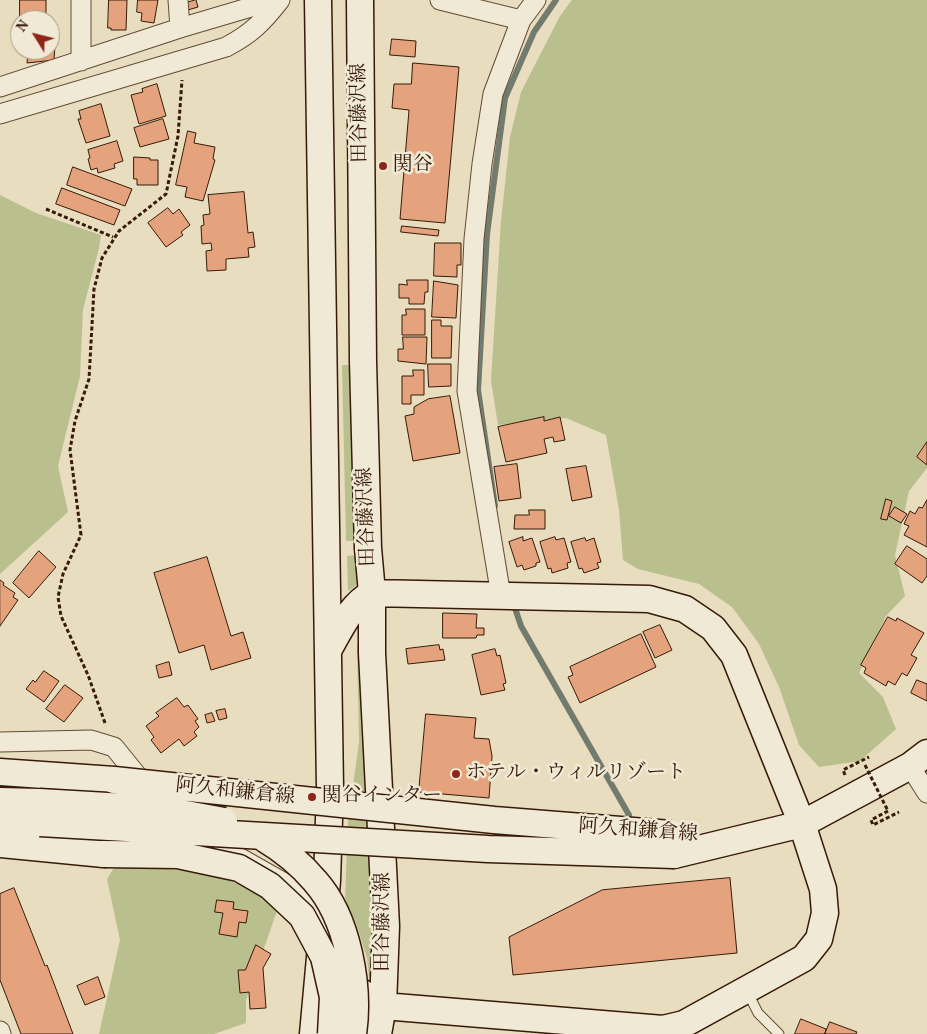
<!DOCTYPE html>
<html>
<head>
<meta charset="utf-8">
<style>
	body { margin:0 }
	#map { position:relative; width:927px; height:1034px; overflow:hidden; background:#e8ddbe; font-family:Vollkorn,serif }
	canvas { display:block }
	.north { position:absolute; left:10px; top:10px; width:50px; height:50px; box-sizing:border-box; background:#f0e9d5; border:1px solid #a69683; border-radius:50%; rotate:306deg; font-size:14px; font-weight:700; line-height:20px; text-align:center; color:#371a08 }
	.north::after { content:''; display:block; margin:auto; width:18px; height:22px; background:#8f2418; clip-path:polygon(50% 0,100% 100%,50% 72%,0 100%) }
</style>
</head>
<body>
<div id="map">
<canvas width="927" height="1034"></canvas>
<div class="north">N</div>
</div>
<script>
const ctx = document.querySelector('canvas').getContext('2d');
ctx.lineJoin = 'round';
function paint(path, color) {
  ctx.fillStyle = color;
  ctx.fill(path, 'evenodd');
}
function trace(path, color, width, dash) {
  ctx.strokeStyle = color;
  ctx.lineWidth = width;
  ctx.lineCap = dash ? 'butt' : 'round';
  ctx.setLineDash(dash || []);
  ctx.stroke(path);
}
function drawText(font, color, halo, rows, align = 'center') {
  ctx.font = font + ' Vollkorn,"Noto Serif JP",serif';
  ctx.lineWidth = 5;
  ctx.setLineDash([]);
  ctx.textBaseline = 'middle';
  ctx.strokeStyle = halo;
  ctx.fillStyle = color;
  for (const [text, x, y, turn = 0] of rows) {
    ctx.save();
    ctx.translate(x, y);
    ctx.rotate((+turn || 0) * Math.PI / 180);
    ctx.textAlign = isNaN(turn) ? turn : align;
    if (halo) ctx.strokeText(text, 0, 0);
    ctx.fillText(text, 0, 0);
    ctx.restore();
  }
}
paint(new Path2D(`
	M572 0H927V468L909 491 895 555 905 596 886 616 859 673 883 697 896 729 860 761 819 767 799 745 779 687 759 644 732 607 699 584 638 569 623 560 619 510 606 435 566 418 498 425 491 381 501 221 510 137 521 92 560 16Z
	M0 195 36 213 101 235 99 248 83 310 80 376 58 466 68 512 0 574Z
	M342 365H352L357 541H346Z
	M357 555 358 584 348 591 347 556Z
	M360 643 376 911 373 976 369 977 367 958 357 926 345 899 348 823 359 742 357 644Z
	M115 866C161 868 207 869 250 889 260 893 269 902 278 908L246 1000V1023L214 1034H99L120 940 107 879Z`), '#babf8e');
trace(new Path2D(`
	M495 506 478 390 487 234 505 98 534 32 556 0
	M513 602 521 626 629 815`), '#717b6e', 6);
const building = new Path2D(`
	M20 0H46V19H20Z
	M109 0H127L126 30H111V28H108Z
	M138 0H158L154 23 141 21 142 13 137 12Z
	M196 0 198 7 188 10 186 3Z
	M50 22V45H55L54 60 27 63 28 52H20V50H50Z
	M392 39 416 41 415 57 390 55Z
	M413 63 459 67 445 223 400 219 409 110 392 108 394 84H411Z
	M157 84 166 116 139 124 131 95 143 92 142 89Z
	M101 104 110 136 86 143 78 119H81L79 111Z
	M163 119 169 139 140 147 134 128Z
	M188 131 196 133 194 143 215 147 213 159 215 160 203 201 185 197 187 187 176 185Z
	M117 141 123 161 114 164 115 168 98 173 97 168 91 170 88 159 90 158 88 150Z
	M134 157 150 158V160H158V185H137V179H134Z
	M73 167 132 189 125 206 67 185Z
	M62 188 120 210 114 225 56 204Z
	M244 192 248 233 253 232 255 247 248 248 249 257 226 259V270L207 271 206 251 212 250 211 243 202 244 201 226 204 225 203 215 210 214 208 195Z
	M168 208 173 214 179 209 190 225 181 232 183 235 166 247 148 223Z
	M402 226 439 230 438 236 401 232Z
	M435 243H461V265H457V277L434 276Z
	M407 280H428V292H425L424 304H409V298H399V284L407 285Z
	M434 281 458 285 456 318 432 317Z
	M406 309H425V335H402V315H406Z
	M432 320H441V326H452L451 358H432Z
	M403 337H427L426 364 398 361V349H403Z
	M428 364H451V386L429 387Z
	M413 370H424V395H411V404H402V376H413Z
	M450 396 460 453 413 461 405 416 414 414V407L428 399Z
	M544 417V421L560 417 565 440 554 442 553 437 544 439 547 453 506 462 498 427Z
	M927 442V465L917 457Z
	M517 464 521 498 499 501 494 467Z
	M586 466 592 497 572 501 566 469Z
	M886 499 892 501 887 520 881 519Z
	M927 500V547L904 535 909 526 904 524 910 511 915 514 919 507 922 508Z
	M895 507 907 514 901 523 889 516Z
	M529 510H545V529H514L515 515H529Z
	M523 537V541L532 538 540 562 536 563V566L524 570 522 565 517 567 509 542Z
	M555 537 556 540 564 538 571 562 567 563 568 568 552 573 551 568 548 569 540 542Z
	M585 538 586 541 594 538 601 562 597 563 599 568 584 573 582 568 579 569 571 542Z
	M907 546 927 559V576L922 583 895 564Z
	M39 551 56 567 29 598 13 583Z
	M207 557 231 636 243 632 251 658 211 670 204 645 179 653 154 573Z
	M0 580 4 583 3 585 15 593 13 597 18 600 0 626Z
	M443 613 477 614 476 628H484V635H477L476 638H443Z
	M888 617 896 621 897 618 924 633 911 655 917 658 907 676 902 673 895 685 888 681 886 686 864 673 866 668 861 665Z
	M660 625 672 650 655 658 643 632Z
	M641 634 656 667 580 703 568 677 573 675 570 667Z
	M439 645 440 650 443 649 445 660 408 664 406 649Z
	M495 649 497 656 500 655 506 683 503 684 505 690 481 695 472 655Z
	M169 662 172 675 159 678 156 666Z
	M44 671 59 681 44 702 26 689 33 680 35 682Z
	M917 680 927 684V701L911 693Z
	M65 685 83 698 64 722 46 709Z
	M177 698 184 707 188 705 198 719 195 721 199 727 194 732 197 736 184 746 179 739 161 753 151 740 154 737 146 726 159 716 156 713Z
	M225 709 227 718 219 720 216 711Z
	M212 713 215 721 207 723 205 715Z
	M426 714 476 718 474 738 489 739 492 756 489 798 419 792Z
	M730 878 737 953 513 975 509 937 602 890Z
	M14 888 45 966 47 965 73 1034H21L0 980V894Z
	M217 900 234 902 233 909 248 911 246 923 239 922 237 937 219 934 223 913 215 912Z
	M256 945 271 954 263 968 266 1008 250 1009 249 992 240 993 238 970H245Z
	M98 977 105 997 85 1005 77 986Z
	M801 1019 826 1029 825 1034H795Z
	M830 1022 857 1032 856 1034H825Z`);
paint(building, '#e4a37d');
trace(building, '#371a08', 1);
const lane = new Path2D(`
	M747 991 758 1013 779 1034`);
const street = new Path2D(`
	M178 0 180 28
	M440 0 521 20
	M81 61V0
	M0 87 180 28 275 0
	M0 114 226 47C251 34 263 22 280 0
	M501 596 467 391 474 239 482 164 493 94 521 20 536 0
	M0 742 91 740 114 747 148 789
	M910 766 927 793
	M194 838 226 850 325 906
	M0 1031 1 1034`);
const secondary = new Path2D(`
	M360 0 363 361 368 548 372 593V653L386 926 383 1006 378 1034
	M330 647C342 626 351 605 372 593L649 599 685 609 713 628 734 655 802 824 823 889 825 913 819 939 804 958 684 1024 663 1029 383 1006 337 977
	M0 772 114 780
	M0 801 39 802
	M0 820 40 823
	M0 844 104 854
	M674 855 802 824 910 766 927 753
	M313 1034 327 881 330 788 318 0`);
trace(lane, '#634b36', 11);
trace(street, '#634b36', 21);
trace(secondary, '#371a08', 29);
trace(new Path2D(`
	M46 209 113 237
	M105 723 88 675 61 616 58 597 63 574 81 535 70 450 75 421 89 379 94 289 102 258 119 231 166 194 178 136 182 80
	M845 775 843 770 869 757
	M888 811 871 820 873 825 899 812`), '#371a08', 3, [4, 2.5]);
trace(lane, '#f0e9d5', 9);
trace(street, '#f0e9d5', 19);
trace(secondary, '#f0e9d5', 26);
const secondaryBridge = new Path2D(`
	M114 780 494 820 671 834
	M39 802 159 809 224 821
	M40 823 488 849 674 855
	M262 837C282 849 300 863 315 881 348 918 360 986 353 1034
	M104 854 178 855 239 868 270 886 302 916 324 957 333 997 331 1034`);
trace(secondaryBridge, '#371a08', 29, []);
trace(new Path2D(`
	M865 765 888 811`), '#371a08', 3, [4, 2.5]);
trace(secondaryBridge, '#f0e9d5', 26);
for (const [x, y, r, color] of [
	[383,166,5,"#8f2418"],
	[456,774,5,"#8f2418"],
	[312,797,5,"#8f2418"]
]) {
  const dot = new Path2D();
  dot.arc(x, y, r, 0, 2 * Math.PI);
  ctx.fillStyle = color;
  ctx.fill(dot);
  trace(dot, '#f0e9d5', 2);
}
drawText('20px', '#371a08', '#f0e9d5', [
	["田谷藤沢線",361,113,-91],
	["田谷藤沢線",368,517,-92],
	["阿久和鎌倉線",235,793,6],
	["阿久和鎌倉線",638,832,4],
	["田谷藤沢線",384,922,-90]
]);
drawText('20px', '#371a08', '#f0e9d5', [
	["関谷",393,166],
	["ホテル・ウィルリゾート",466,774],
	["関谷インター",322,797]
], 'left');
</script>
</body>
</html>
